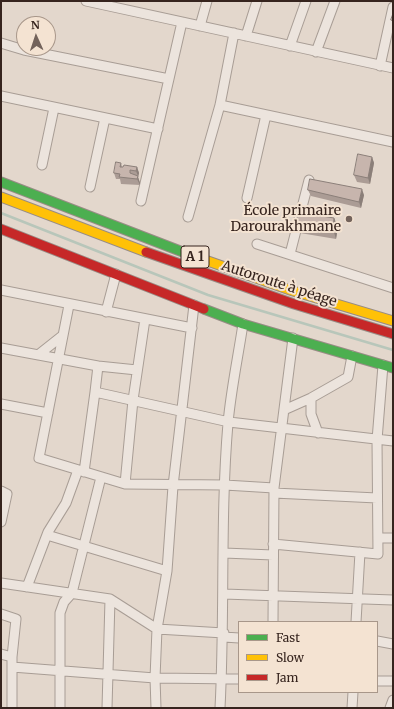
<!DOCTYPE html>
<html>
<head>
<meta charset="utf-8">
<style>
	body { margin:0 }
	#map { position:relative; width:394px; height:709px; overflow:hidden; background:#e3d7cc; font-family:Merriweather,serif }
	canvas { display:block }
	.frame { position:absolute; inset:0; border:2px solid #36241e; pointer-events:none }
	.legend { position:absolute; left:238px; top:621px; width:140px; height:72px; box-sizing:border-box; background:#f4e3d2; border:1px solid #a8978a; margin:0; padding:5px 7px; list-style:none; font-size:12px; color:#36241e }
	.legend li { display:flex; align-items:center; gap:8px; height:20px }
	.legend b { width:20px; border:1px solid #a8978a }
	.north { position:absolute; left:16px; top:16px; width:40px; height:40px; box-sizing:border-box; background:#f4e3d2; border:1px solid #a8978a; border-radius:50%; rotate:357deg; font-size:11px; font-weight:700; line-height:16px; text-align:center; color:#36241e }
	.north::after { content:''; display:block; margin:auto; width:14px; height:18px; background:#73635b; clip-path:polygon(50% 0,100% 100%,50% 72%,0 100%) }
</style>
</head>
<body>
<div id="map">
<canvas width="394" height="709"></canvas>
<div class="frame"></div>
<ul class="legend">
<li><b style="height:5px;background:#4caf50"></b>Fast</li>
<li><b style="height:5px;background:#ffc107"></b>Slow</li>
<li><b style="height:5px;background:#c62828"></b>Jam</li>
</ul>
<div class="north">N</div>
</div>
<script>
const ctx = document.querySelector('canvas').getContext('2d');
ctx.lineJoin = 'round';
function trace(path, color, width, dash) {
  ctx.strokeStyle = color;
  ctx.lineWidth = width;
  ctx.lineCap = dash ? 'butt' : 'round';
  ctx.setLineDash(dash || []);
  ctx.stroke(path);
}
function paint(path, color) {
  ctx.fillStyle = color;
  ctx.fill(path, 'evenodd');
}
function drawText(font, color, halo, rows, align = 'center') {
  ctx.font = font + ' Merriweather,serif';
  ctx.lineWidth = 4;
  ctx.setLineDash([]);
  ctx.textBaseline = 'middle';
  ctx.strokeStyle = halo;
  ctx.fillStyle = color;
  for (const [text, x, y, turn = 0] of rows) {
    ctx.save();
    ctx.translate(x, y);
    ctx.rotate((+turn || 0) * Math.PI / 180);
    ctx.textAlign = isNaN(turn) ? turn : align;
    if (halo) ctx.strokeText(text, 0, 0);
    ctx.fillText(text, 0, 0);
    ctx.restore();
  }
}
trace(new Path2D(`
	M1 213 208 295 393 350`), '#b8c6ba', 2.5);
const street = new Path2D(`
	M86 1 393 68
	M200 26 207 1
	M246 36 257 1
	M1 43 24 50 169 79
	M290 46 306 1
	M316 52 335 1
	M380 66 393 7
	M1 96 158 129
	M220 105 393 142
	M42 165 54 108
	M90 187 105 118
	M247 198 266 115
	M141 201 182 22
	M188 217 220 105 234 33
	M257 244 393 288
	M290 254 309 180
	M1 290 192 328
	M69 305 39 458 125 484 225 485 274 488
	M106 312 116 274
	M1 348 98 366
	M38 355 62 336
	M137 370 98 366 95 392 229 422 393 441
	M311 398V414L318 433
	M1 404 48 413
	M284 410 311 398 348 377 352 356
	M84 472 95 392
	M125 484 133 400 145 319
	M1 491 7 494 1 522
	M274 493 377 498
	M47 535 167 571
	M378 538H393
	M273 544 378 554 377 440 383 365
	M224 553 273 555
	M1 583 110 599 157 629 224 633
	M27 587 48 532 66 503 78 470
	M224 594 393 600
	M1 614 16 619 12 657V708
	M273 622 274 488 293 338
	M356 622 360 552
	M224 637 239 638
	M377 641 393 644
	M1 654 12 657
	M12 667 155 678 239 679
	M377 681H393
	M60 708V613L64 602 72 593 101 477
	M107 708 110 599
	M156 708 155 678 157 629 167 571 173 486 194 305
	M220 708C225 613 220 517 228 423 231 390 238 357 243 324
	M352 708 353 692
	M390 708 393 700`);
const fast = new Path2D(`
	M1 182 188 254
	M204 309 243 324 393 368`);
const slow = new Path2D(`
	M1 197 146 252
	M188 254 293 291 393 321`);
const jam = new Path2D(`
	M1 229 204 309
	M146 252 294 304 393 334`);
trace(street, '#a89d95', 11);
trace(fast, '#988c85', 11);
trace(slow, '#988c85', 11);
trace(jam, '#988c85', 11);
trace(street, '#ece4dd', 9);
trace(fast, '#4caf50', 9);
trace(slow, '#ffc107', 9);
trace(jam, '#c62828', 9);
paint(new Path2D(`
	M372 157 374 163 370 184 357 182 354 175Z
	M121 163 122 167H137L139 173 138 177 140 183V185L121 184 120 179H116L114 173Z
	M308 190 364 195 361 208 311 196Z
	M334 218 338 227 336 239 300 233 297 224Z`), '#ab9c95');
paint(new Path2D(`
	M372 157 374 163 370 184 368 178Z
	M137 167 139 173 138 177 140 183V185L137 179 138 176 136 171Z
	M362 189 364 195 361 208 359 202Z
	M334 218 338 227 336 239 333 229Z`), '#8b7f79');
const building = new Path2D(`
	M393 14V21L391 20Z
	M358 154 372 157 368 178 354 175Z
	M116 162 121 163 120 167H123L124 165 137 167 136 171 130 170V173L138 176 137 179 119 177 120 174 114 173Z
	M310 179 362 189 359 202 308 190Z
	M298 212 334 218 333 229 297 224Z`);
paint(building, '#c7b5ad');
trace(building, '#8b7f79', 1);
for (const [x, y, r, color] of [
	[349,219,4,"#73635b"]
]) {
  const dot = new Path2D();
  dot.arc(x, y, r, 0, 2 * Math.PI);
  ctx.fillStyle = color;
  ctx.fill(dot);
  trace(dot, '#f4e3d2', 1.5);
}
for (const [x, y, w] of [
	[195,257,28]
]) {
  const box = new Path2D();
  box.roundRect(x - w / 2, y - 11, w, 22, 3);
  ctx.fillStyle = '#f4e3d2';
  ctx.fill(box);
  trace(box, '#36241e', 1);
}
drawText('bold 13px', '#36241e', null, [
	["A 1",195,257]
]);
drawText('14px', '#36241e', '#f4e3d2', [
	["École primaire",341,211],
	["Darourakhmane",341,227]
], 'right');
drawText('14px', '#36241e', '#f4e3d2', [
	["Autoroute à péage",279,284,18]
]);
</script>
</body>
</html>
